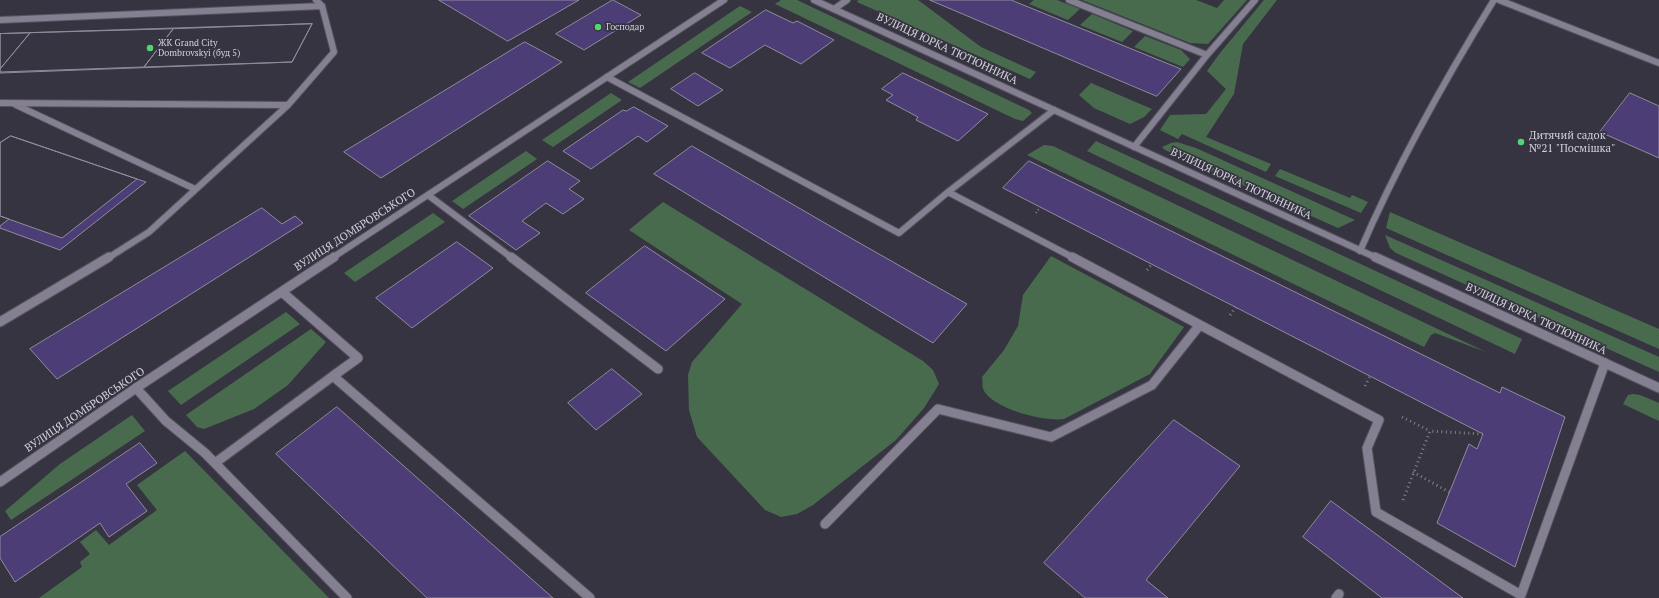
<!DOCTYPE html>
<html>
<head>
<meta charset="utf-8">
<style>
	body { margin:0 }
	canvas { display:block; background:#373442 }
</style>
</head>
<body>
<canvas width="1659" height="598"></canvas>
<script>
const ctx = document.querySelector('canvas').getContext('2d');
ctx.lineJoin = 'round';
function paint(path, color) {
  ctx.fillStyle = color;
  ctx.fill(path, 'evenodd');
}
function trace(path, color, width, dash) {
  ctx.strokeStyle = color;
  ctx.lineWidth = width;
  ctx.lineCap = dash ? 'butt' : 'round';
  ctx.setLineDash(dash || []);
  ctx.stroke(path);
}
function drawText(font, color, halo, rows, align = 'center') {
  ctx.font = font + ' "PT Serif",serif';
  ctx.lineWidth = 3.5;
  ctx.setLineDash([]);
  ctx.textBaseline = 'middle';
  ctx.strokeStyle = halo;
  ctx.fillStyle = color;
  for (const [text, x, y, turn = 0] of rows) {
    ctx.save();
    ctx.translate(x, y);
    ctx.rotate((+turn || 0) * Math.PI / 180);
    ctx.textAlign = isNaN(turn) ? turn : align;
    if (halo) ctx.strokeText(text, 0, 0);
    ctx.fillText(text, 0, 0);
    ctx.restore();
  }
}
paint(new Path2D(`
	M781 0H797L1029 110 1032 113 1023 121 1015 119 775 4Z
	M858 0H918L981 47 1036 72 1030 79 857 2Z
	M1034 0H1057L1080 9 1068 20 1029 4Z
	M1082 0H1196L1217 8 1224 0H1247L1208 44 1190 43Z
	M1264 0H1277L1243 44 1234 94 1206 137 1271 164 1266 172 1182 134 1178 139 1160 130 1170 115 1206 114 1226 89 1207 71 1220 53Z
	M740 6 752 12 640 88 628 82Z
	M1092 14 1133 31 1122 42 1080 25Z
	M1145 36 1181 50 1190 59 1183 67 1134 47Z
	M1091 83 1152 109 1144 117 1130 124 1094 108 1079 95Z
	M611 93 622 100 553 147 542 140Z
	M1096 141 1522 339 1515 354 1087 151Z
	M1177 142 1196 148 1355 220 1338 228 1165 150 1162 147 1171 143Z
	M1044 145 1053 146 1486 352 1435 333 1431 335 1424 347 1027 155Z
	M526 151 537 159 463 209 452 201Z
	M1280 169 1350 198 1352 195 1368 202 1361 213 1275 176Z
	M663 202 923 361 933 370 939 384 924 408 896 440 813 505 797 514 781 517 765 510 697 437 689 410 688 375 692 362 742 304 629 230Z
	M1390 212 1659 329V349L1386 228Z
	M433 213 445 222 355 282 344 273Z
	M1385 235 1659 357V372L1396 253 1390 248Z
	M1051 256 1184 327 1150 374 1064 419C1045 422 992 409 983 389 982 386 983 380 982 377L1004 350 1018 326 1023 295Z
	M286 312 300 324 181 405 168 391Z
	M311 329 326 342 288 385 254 409 204 429 197 427 186 415Z
	M1633 394 1640 395 1659 403V421L1623 404 1628 395Z
	M132 415 145 431 11 520 5 511 60 464Z
	M185 451 329 598H39L82 567 80 562 90 554 80 542 96 530 109 545 157 510 137 485Z`), '#486b4e');
const building = new Path2D(`
	M439 0H579L508 41Z
	M613 0 641 15 584 50 556 34Z
	M930 0H1011L1181 69 1157 96Z
	M766 10 793 23 797 21 834 40 801 64 765 45 730 68 702 53Z
	M312 24 292 62 144 67 173 29Z
	M312 24 292 62 0 73V34Z
	M173 29 144 67 0 72V69L30 33Z
	M30 33 0 69V34Z
	M525 42 562 62 381 178 344 152Z
	M695 73 723 90 698 106 671 89Z
	M903 73 988 114 958 141 916 120 918 117 886 100 893 95 882 89Z
	M1630 93 1659 106V158L1600 132Z
	M634 107 668 126 647 142 638 136 591 169 563 151 623 110 626 111Z
	M11 136 137 179 62 238 0 216V143Z
	M11 136 137 179 146 182 60 250 0 228V226L9 219 0 216V143Z
	M692 146 849 237 967 304 933 343 654 174Z
	M548 161 580 181 569 189 584 199 563 214 546 203 522 221 540 233 516 250 469 216Z
	M1029 161 1500 393 1502 387 1565 417 1515 567 1437 523 1469 444 1477 449 1483 434 1003 188Z
	M262 208 282 224 295 216 303 223 57 379 30 349Z
	M457 242 493 268 412 328 376 298Z
	M645 246 725 299 666 351 586 293Z
	M612 369 642 394 596 430 568 403Z
	M337 407 553 598H427L276 454Z
	M1174 420 1240 466 1146 580 1168 598H1085L1044 563Z
	M140 443 157 463 126 484 147 511 109 537 100 523 15 582 0 558V537Z
	M1331 501 1463 598H1382L1303 537Z`);
paint(building, '#4c3d76');
trace(building, '#8f8b9c', 1);
const serviceFar1 = new Path2D(`
	M1069 0 1207 55
	M1499 0 1659 63
	M834 9 847 0
	M0 20 322 6
	M607 77 899 233 948 192
	M0 103 288 105
	M14 104 195 189
	M1054 110 948 192 1074 258
	M1134 147 1207 55 1255 0
	M428 195 512 258
	M1360 251C1398 163 1444 81 1494 0
	M108 258 149 232 288 105 334 52 322 6 316 0`);
const service = new Path2D(`
	M511 257 658 369
	M1072 257 1379 420 1367 448 1376 512 1521 595 1605 363
	M282 292 358 358 333 376
	M0 322 109 257
	M136 388 166 421 205 453 347 598
	M215 463 333 376 590 598
	M825 524 938 409 1051 437 1152 385 1199 326
	M1336 598 1339 594`);
const minorFar1 = new Path2D(`
	M814 0 1377 258`);
const minor = new Path2D(`
	M1375 257 1659 388`);
const tertiaryFar1 = new Path2D(`
	M332 258 724 0`);
const tertiary = new Path2D(`
	M0 482 136 388 334 257`);
trace(serviceFar1, '#55525e', 8);
trace(service, '#55525e', 11);
trace(minorFar1, '#55525e', 8);
trace(minor, '#55525e', 11);
trace(tertiaryFar1, '#55525e', 8);
trace(tertiary, '#55525e', 11);
trace(new Path2D(`
	M1036 213 1040 207`), '#827f8b', 2, [1, 2.5]);
trace(new Path2D(`
	M1147 270 1152 264
	M1230 315 1236 307
	M1365 386 1370 376
	M1402 417 1430 431
	M1413 472 1449 492
	M1403 500 1430 431 1483 434`), '#827f8b', 3, [1, 3.5]);
trace(serviceFar1, '#848091', 6);
trace(service, '#848091', 9);
trace(minorFar1, '#848091', 6);
trace(minor, '#848091', 9);
trace(tertiaryFar1, '#848091', 6);
trace(tertiary, '#848091', 9);
for (const [x, y, r, color] of [
	[598,27,4,"#51d674"],
	[150,48,4,"#51d674"],
	[1521,142,4,"#51d674"]
]) {
  const dot = new Path2D();
  dot.arc(x, y, r, 0, 2 * Math.PI);
  ctx.fillStyle = color;
  ctx.fill(dot);
  trace(dot, '#373442', 1.5);
}
drawText('9px', '#d3d1da', '#373442', [
	["Господар",606,27],
	["ЖК Grand City",158,43],
	["Dombrovskyi (буд 5)",158,53]
], 'left');
drawText('11px', '#d3d1da', '#373442', [
	["ВУЛИЦЯ ЮРКА ТЮТЮННИКА",947,49,25],
	["ВУЛИЦЯ ЮРКА ТЮТЮННИКА",1241,184,25],
	["ВУЛИЦЯ ДОМБРОВСЬКОГО",355,230,-33],
	["ВУЛИЦЯ ЮРКА ТЮТЮННИКА",1536,319,25],
	["ВУЛИЦЯ ДОМБРОВСЬКОГО",85,410,-34]
]);
drawText('11px', '#d3d1da', '#373442', [
	["Дитячий садок",1529,136],
	["№21 \"Посмішка\"",1529,149]
], 'left');
</script>
</body>
</html>
